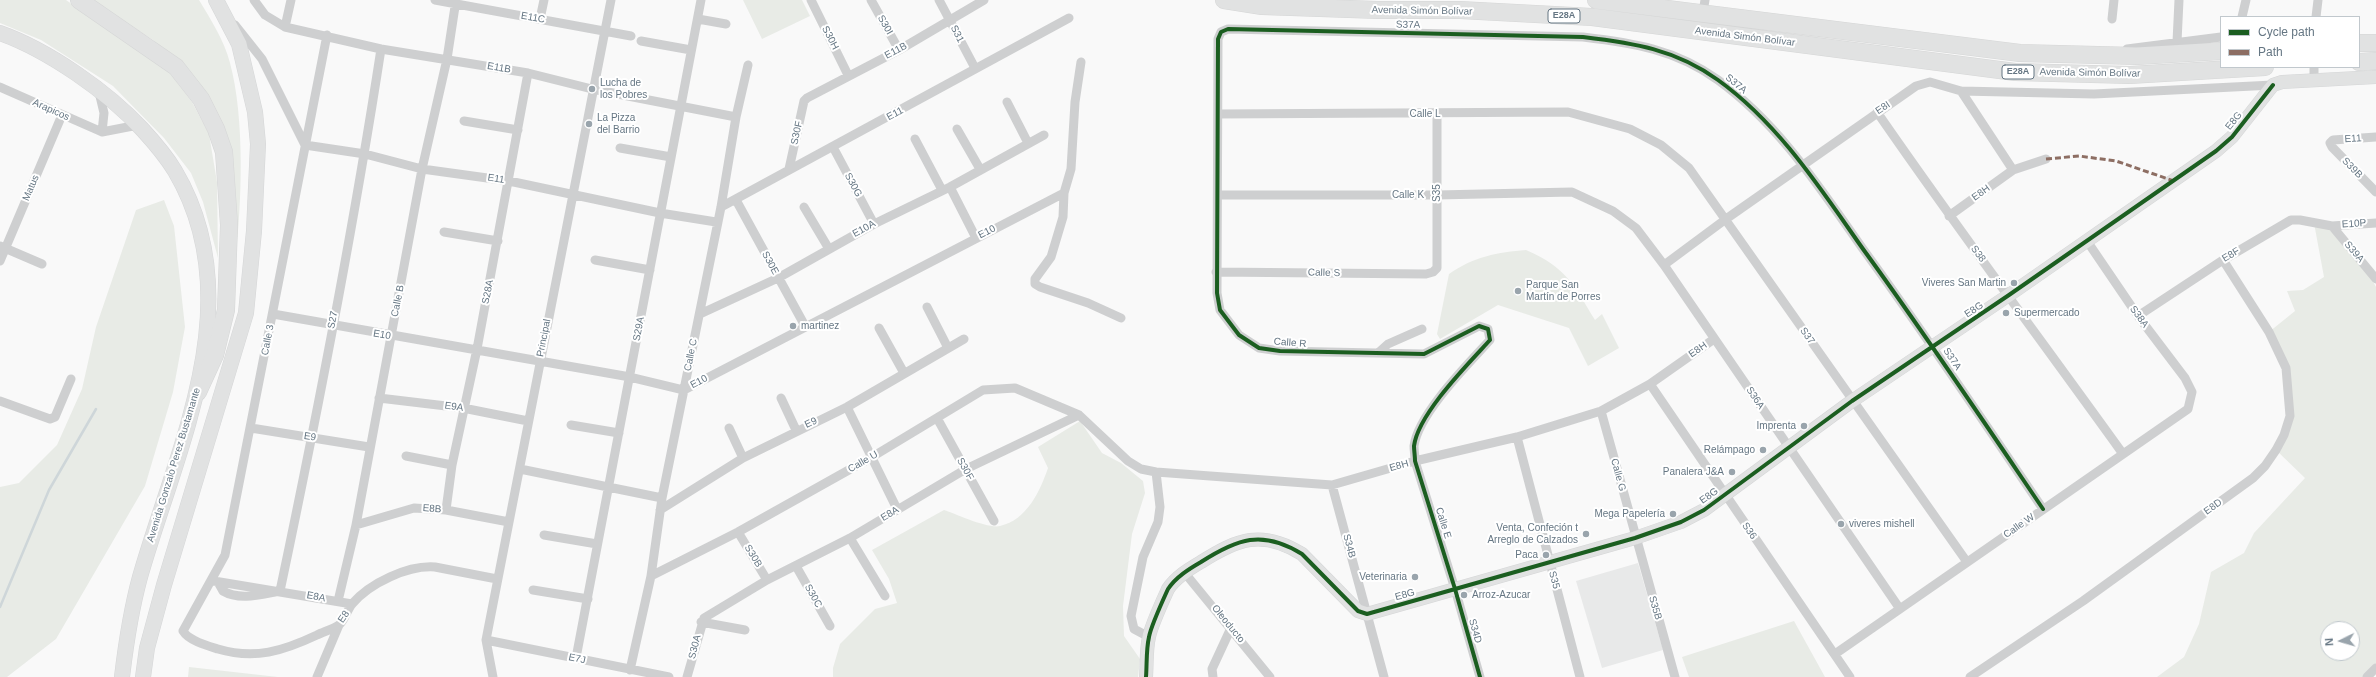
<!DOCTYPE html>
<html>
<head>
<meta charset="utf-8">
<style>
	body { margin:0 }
	#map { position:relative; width:2376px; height:677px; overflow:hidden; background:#f9f9f9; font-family:Helvetica,sans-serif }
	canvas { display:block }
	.legend { position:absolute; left:2220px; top:16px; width:140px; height:52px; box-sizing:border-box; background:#fff; border:1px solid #c1c8cd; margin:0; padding:5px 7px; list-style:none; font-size:12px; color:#657683 }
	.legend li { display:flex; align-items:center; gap:8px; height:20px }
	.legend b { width:20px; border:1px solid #c1c8cd }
	.north { position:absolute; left:2320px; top:621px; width:40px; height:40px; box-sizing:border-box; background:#fff; border:1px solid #c1c8cd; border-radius:50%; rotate:265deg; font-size:11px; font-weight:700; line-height:16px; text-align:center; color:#657683 }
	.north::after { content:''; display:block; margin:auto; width:14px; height:18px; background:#99a4ac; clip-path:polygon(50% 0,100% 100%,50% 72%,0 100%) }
</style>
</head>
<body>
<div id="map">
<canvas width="2376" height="677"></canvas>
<ul class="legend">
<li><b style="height:5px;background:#1b5e20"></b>Cycle path</li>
<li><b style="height:5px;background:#8d6e63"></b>Path</li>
</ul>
<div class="north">N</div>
</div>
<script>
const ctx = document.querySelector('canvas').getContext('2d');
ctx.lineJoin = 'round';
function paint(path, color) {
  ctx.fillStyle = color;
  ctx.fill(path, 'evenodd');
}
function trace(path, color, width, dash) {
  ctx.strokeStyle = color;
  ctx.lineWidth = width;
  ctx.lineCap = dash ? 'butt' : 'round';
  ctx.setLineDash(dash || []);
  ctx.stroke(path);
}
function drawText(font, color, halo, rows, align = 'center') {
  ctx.font = font + ' Helvetica,sans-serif';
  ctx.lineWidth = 4;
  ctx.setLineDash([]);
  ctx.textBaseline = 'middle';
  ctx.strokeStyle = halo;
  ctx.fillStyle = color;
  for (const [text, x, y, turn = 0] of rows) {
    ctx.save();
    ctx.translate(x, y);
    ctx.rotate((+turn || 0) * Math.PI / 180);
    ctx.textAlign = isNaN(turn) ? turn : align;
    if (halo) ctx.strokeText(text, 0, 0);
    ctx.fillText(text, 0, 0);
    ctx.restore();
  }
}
paint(new Path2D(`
	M1638 563 1663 650 1602 668 1576 581Z`), '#e8e9e9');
paint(new Path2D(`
	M0 0H66L170 73 192 102 209 134 217 182 218 258 203 202 191 173 164 138 113 86 41 40 0 23Z
	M91 0H199C211 20 224 40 230 63 245 118 242 205 235 261L228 149 187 70 153 40Z
	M743 0H802L810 16 762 39Z
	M164 200 174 226 185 327 173 392 145 486 56 639 7 677H0V487L19 483 57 445 82 389 96 327 136 210Z
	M2314 223 2332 228 2368 273 2376 287V668L2367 677H2157L2184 657 2199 624 2211 572 2244 553 2254 533 2305 478 2276 450 2290 416 2286 368 2269 332 2295 311 2287 291 2303 290 2324 277ZM2328 629H2352V653H2328Z
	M1526 250C1566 267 1574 285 1595 320L1602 314 1619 348 1588 366 1569 328 1498 305 1440 339 1437 334 1449 274C1473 257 1498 252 1526 250Z
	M1080 421 1102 453 1121 463 1143 481 1145 493 1132 534 1123 606 1124 636 1140 659 1138 677H833V668L840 644 875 609 897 603 889 579 872 550 944 510C956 514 988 529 1000 526 1027 520 1040 491 1048 468L1038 447Z
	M1794 621 1825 677H1689L1682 657Z
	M189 667 278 677H188Z`), '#e8ebe6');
trace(new Path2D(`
	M0 607 49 490 96 409`), '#ced6d9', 2.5);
const secondary = new Path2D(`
	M1146 677C1147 664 1146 650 1149 637 1151 626 1163 600 1168 589 1176 577 1189 569 1201 562 1237 539 1262 529 1302 554L1358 611 1367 614 1635 538 1681 522 1704 510 1852 401 2009 295 2216 151 2232 137 2273 85 2282 82 2376 77`);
const primary = new Path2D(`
	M0 33C48 50 108 92 142 129 154 142 166 156 175 171 252 301 177 447 140 577 131 610 126 643 122 677
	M143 677 147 648 164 585 246 313 254 231 258 144 255 112 239 44 216 0`);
const highway = new Path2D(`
	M79 0 176 67 201 99 216 129 224 152 229 225 226 310 215 355 198 392
	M1224 0 1262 6 1378 10H1460L1592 17 2015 72 2130 75 2265 67
	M1596 0 2020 53 2137 56 2221 51
	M2359 43H2376
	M2359 62 2376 61`);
trace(secondary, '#d5d6d7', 14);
trace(primary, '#d5d6d7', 16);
trace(highway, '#d5d6d6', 18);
trace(new Path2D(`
	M254 0 265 15 285 27 381 49 528 73 592 89 736 117
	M435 0 631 36
	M811 0 848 75
	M871 0 899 50
	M939 0 975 68
	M1703 12 1705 0
	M2242 17 2246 0
	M2316 17 2318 0
	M540 19 544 0
	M698 19 726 24
	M2112 19 2114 0
	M235 25 262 59 305 145 365 154 422 169 509 181 660 213 716 222
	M285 27 291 0
	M327 35 225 555 183 631C189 641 208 646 218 649 255 660 283 651 317 635 323 632 333 629 339 625 345 620 347 610 352 604 370 583 408 565 435 567L497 579
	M641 41 691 50
	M2177 42 2179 0
	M2127 49 2221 37
	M1081 62 1075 102 1071 169 1064 193 1063 217 1051 257 1035 279V284L1040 287 1088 303 1121 318
	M2314 67V80
	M0 87 102 132 138 125
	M1961 91 2013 170
	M99 92 104 113 102 132
	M1007 102 1028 143
	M1877 112C1957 228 2041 340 2123 454
	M1218 114 1568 112 1630 129 1661 145 1689 168 1967 562
	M464 121 518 130
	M957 129 980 169
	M2376 137 2333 140 2330 143 2332 147 2376 192
	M915 139 942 190
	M833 147 874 224
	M620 148 671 157
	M789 169 804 101 807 98 899 50 984 0
	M950 187 976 238
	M1218 195H1437L1572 192 1613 211 1636 228 1664 265 1900 609
	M736 200 805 326
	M721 207 1069 18
	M804 207 829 249
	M1949 216 2013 170 2046 159
	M2332 226 2376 279
	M444 232 498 241
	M0 246 42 264
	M595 260 650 270
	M0 261 62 115
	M1664 265 1726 219 1916 86 1930 82 1961 91 2094 94 2273 85
	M1216 272 1426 274 1433 272 1437 268V114
	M927 307 948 348
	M273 314 630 377 684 390 1064 193
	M700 314 778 278 874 224 950 187 1044 135
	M2138 316 2223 260 2291 220H2300L2332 226 2376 223
	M879 328 904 373
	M1378 353 1388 344 1422 329
	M1650 384 1850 677
	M379 398 463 408 528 421
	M781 398 796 430
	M0 401 50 419 55 417 71 379
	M847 407 897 509
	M1601 411 1675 677
	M937 418 994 521
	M571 425 619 433
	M251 428 369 447
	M729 428 743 458
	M1517 437 1580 677
	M406 456 452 465
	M520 469 662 498
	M1332 485 1384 677
	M446 510 452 465 477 349 528 73
	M660 510 743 458 847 407 964 339
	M356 525 414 508 446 510 509 522
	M738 532 767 580
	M544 535 597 544
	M850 538 885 596
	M796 566 830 626
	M1184 572 1270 677
	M651 576 738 532 872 457 983 390 1015 388 1079 415 1128 461 1141 469 1156 472 1332 485 1415 461 1517 437 1601 411 1650 384 1714 339
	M214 581 352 604
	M218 582 223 591C240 601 262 594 280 591 318 411 353 231 381 49
	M533 590 588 599
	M338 601 356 525 422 169 447 59 456 0
	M701 622 745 630
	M1149 637 1134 629 1131 616 1143 557 1158 522 1160 507 1156 472
	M486 640 669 677
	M1835 654 2188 409 2192 392 2185 378 2138 316 2087 241
	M576 658 701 0
	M630 670 651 576 662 498 721 207 736 117 748 65
	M317 677 339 625
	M493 677 486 640 611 0
	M687 677 704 618 767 580 850 538 966 469 1079 415
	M1213 677 1212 669 1231 628
	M1480 677 1455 589 1415 461C1415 456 1414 450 1414 446 1418 414 1468 364 1490 340L1488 329 1479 326 1424 354 1280 351 1259 348 1239 335 1220 310 1217 293 1218 39 1221 32 1228 29 1583 37C1633 43 1675 49 1718 80 1779 124 1820 188 1863 249 1925 334 1984 422 2043 509
	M1970 677 2083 601 2253 478 2265 466 2276 450 2284 435 2290 416 2286 368 2269 332 2223 260
	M2367 677 2376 668`), '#cecfd0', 9);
trace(secondary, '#e1e2e2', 13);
trace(primary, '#e1e2e2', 15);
trace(highway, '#e1e2e2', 17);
trace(new Path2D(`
	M2046 159 2079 156 2116 161 2174 181`), '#8d6e63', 3, [6, 3]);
trace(new Path2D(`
	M1146 677C1147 664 1146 650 1149 637 1151 626 1163 600 1168 589 1176 577 1189 569 1201 562 1237 539 1262 529 1302 554L1358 611 1367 614 1635 538 1681 522 1704 510 1852 401 2009 295 2216 151 2232 137 2273 85
	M1480 677 1455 589 1415 461C1415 456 1414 450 1414 446 1418 414 1468 364 1490 340L1488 329 1479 326 1424 354 1280 351 1259 348 1239 335 1220 310 1217 293 1218 39 1221 32 1228 29 1583 37C1633 43 1675 49 1718 80 1779 124 1820 188 1863 249 1925 334 1984 422 2043 509`), '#1b5e20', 4);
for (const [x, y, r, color] of [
	[592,89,4,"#99a4ac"],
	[589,124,4,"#99a4ac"],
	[2014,283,4,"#99a4ac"],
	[1518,291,4,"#99a4ac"],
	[2006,313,4,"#99a4ac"],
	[793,326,4,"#99a4ac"],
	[1804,426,4,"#99a4ac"],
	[1763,450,4,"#99a4ac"],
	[1732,472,4,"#99a4ac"],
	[1673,514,4,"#99a4ac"],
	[1841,524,4,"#99a4ac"],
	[1586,534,4,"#99a4ac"],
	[1546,555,4,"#99a4ac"],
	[1415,577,4,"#99a4ac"],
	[1464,595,4,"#99a4ac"]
]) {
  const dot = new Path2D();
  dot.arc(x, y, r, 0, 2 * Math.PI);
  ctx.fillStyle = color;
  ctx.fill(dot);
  trace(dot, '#fff', 1.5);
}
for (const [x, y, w] of [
	[1564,16,32],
	[2018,72,32]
]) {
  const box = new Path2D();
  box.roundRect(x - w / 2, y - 7, w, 14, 3);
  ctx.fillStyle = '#fff';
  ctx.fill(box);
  trace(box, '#657683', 1);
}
drawText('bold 9px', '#657683', null, [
	["E28A",1564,16],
	["E28A",2018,72]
]);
drawText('10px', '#657683', '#fff', [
	["Avenida Simón Bolívar",1422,11,1],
	["E11C",533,18,10],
	["S30I",885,25,60],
	["S37A",1408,25,1],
	["S31",957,34,63],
	["Avenida Simón Bolívar",1745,37,7],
	["S30H",830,38,63],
	["E11B",896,51,-28],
	["E11B",499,68,10],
	["Avenida Simón Bolívar",2090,73,1],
	["S37A",1736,84,39],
	["E8I",1883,108,-34],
	["Arapicos",51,110,24],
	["E11",895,114,-28],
	["Calle L",1425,114],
	["E8G",2234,121,-51],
	["S30F",797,133,-78],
	["E11",2353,139,-4],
	["S39B",2352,168,45],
	["E11",496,179,8],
	["S30G",853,185,62],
	["Matus",31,188,-67],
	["S35",1437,193,-90],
	["E8H",1981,193,-36],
	["Calle K",1408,195],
	["E10P",2354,224,-4],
	["E10A",864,229,-29],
	["E10",987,232,-27],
	["S39A",2354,252,50],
	["S38",1978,254,53],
	["E8F",2231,255,-31],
	["S30E",770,263,62],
	["Calle S",1324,273,1],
	["S28A",488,292,-79],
	["Calle B",398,301,-79],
	["E8G",1974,310,-34],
	["S38A",2139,317,54],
	["S27",333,320,-79],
	["S29A",639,329,-80],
	["E10",382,335,10],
	["S37",1807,336,55],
	["Principal",544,338,-79],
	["Calle 3",268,340,-79],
	["Calle R",1290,343,4],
	["E8H",1698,350,-35],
	["Calle C",691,355,-79],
	["S37A",1952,359,56],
	["E10",699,382,-28],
	["S36A",1755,398,56],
	["E9A",454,407,8],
	["E9",811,423,-25],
	["E9",310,437,9],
	["Calle U",863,462,-30],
	["Avenida Gonzalo Perez Bustamante",174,465,-73],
	["E8H",1399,466,-16],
	["S30F",965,469,61],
	["Calle G",1618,475,75],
	["E8G",1709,496,-36],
	["E8D",2213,507,-36],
	["E8B",432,509,4],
	["E8A",890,514,-31],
	["Calle E",1443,523,73],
	["Calle W",2019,526,-35],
	["S36",1749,531,55],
	["S34B",1349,546,75],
	["S30B",753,556,59],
	["S35",1554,580,75],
	["E8G",1405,595,-15],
	["S30C",813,596,61],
	["E8A",316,597,10],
	["S35B",1655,608,74],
	["E8",344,617,-55],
	["Oleoducto",1228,624,51],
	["S34D",1475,631,75],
	["S30A",695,647,-76],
	["E7J",577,659,12]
]);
drawText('10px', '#657683', '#fff', [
	["Lucha de",600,83,"left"],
	["los Pobres",600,95,"left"],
	["La Pizza",597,118,"left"],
	["del Barrio",597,130,"left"],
	["Viveres San Martin",2006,283],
	["Parque San",1526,285,"left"],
	["Martín de Porres",1526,297,"left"],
	["Supermercado",2014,313,"left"],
	["martinez",801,326,"left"],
	["Imprenta",1796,426],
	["Relámpago",1755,450],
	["Panalera J&A",1724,472],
	["Mega Papelería",1665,514],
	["viveres mishell",1849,524,"left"],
	["Venta, Confeción t",1578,528],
	["Arreglo de Calzados",1578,540],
	["Paca",1538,555],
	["Veterinaria",1407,577],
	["Arroz-Azucar",1472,595,"left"]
], 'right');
</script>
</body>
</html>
